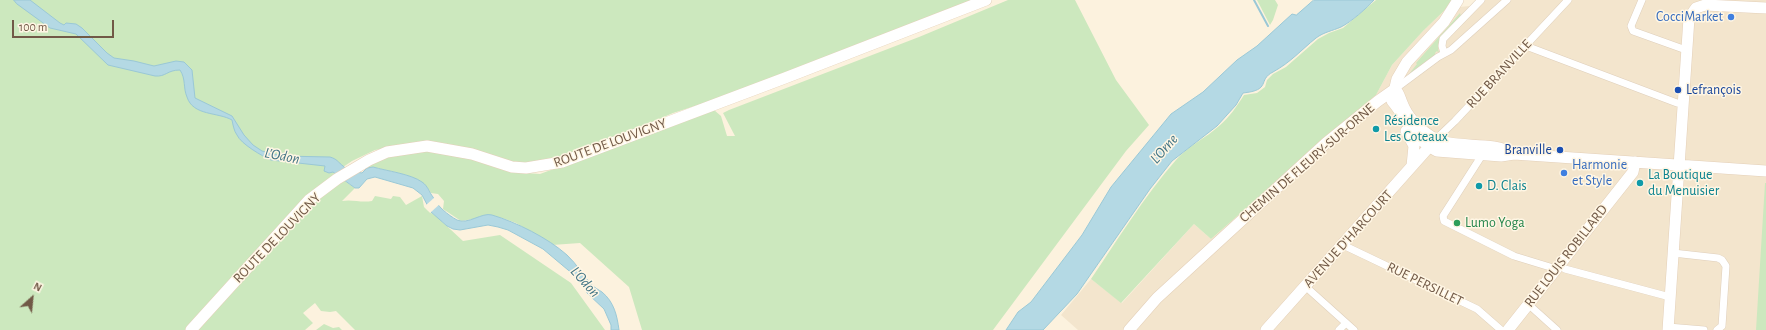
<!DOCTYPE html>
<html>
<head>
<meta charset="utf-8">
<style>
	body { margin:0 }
	#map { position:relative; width:1766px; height:330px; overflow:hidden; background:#fcf2de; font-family:"Alegreya Sans",sans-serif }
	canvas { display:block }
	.north { position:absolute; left:12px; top:278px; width:40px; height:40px; -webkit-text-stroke:3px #fff6e4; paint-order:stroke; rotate:27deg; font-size:11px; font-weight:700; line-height:16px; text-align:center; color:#715947 }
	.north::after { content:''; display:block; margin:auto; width:14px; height:18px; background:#715947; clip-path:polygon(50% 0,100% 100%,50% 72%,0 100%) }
	.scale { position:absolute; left:12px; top:20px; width:102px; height:18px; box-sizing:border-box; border:2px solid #715947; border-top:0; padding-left:5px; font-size:12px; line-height:14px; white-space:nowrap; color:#715947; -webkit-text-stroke:3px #fff6e4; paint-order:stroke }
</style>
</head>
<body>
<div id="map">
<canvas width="1766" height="330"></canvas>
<div class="north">N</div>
<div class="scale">100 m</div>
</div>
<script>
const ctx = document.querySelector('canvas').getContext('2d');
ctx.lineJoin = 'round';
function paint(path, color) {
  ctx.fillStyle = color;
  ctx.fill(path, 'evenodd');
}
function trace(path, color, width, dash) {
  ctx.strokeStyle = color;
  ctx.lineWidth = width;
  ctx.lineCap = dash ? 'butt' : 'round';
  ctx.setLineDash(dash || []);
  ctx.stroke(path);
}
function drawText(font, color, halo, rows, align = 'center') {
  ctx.font = font + ' "Alegreya Sans",sans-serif';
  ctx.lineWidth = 3;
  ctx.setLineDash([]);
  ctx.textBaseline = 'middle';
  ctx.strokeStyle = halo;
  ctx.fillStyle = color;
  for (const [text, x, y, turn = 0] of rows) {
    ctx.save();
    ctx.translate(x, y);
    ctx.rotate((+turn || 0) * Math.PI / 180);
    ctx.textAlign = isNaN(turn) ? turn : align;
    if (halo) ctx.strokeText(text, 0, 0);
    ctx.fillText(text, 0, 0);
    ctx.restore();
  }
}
paint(new Path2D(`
	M1477 0H1766V330H1078L1061 315 1091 279 1122 303 1194 224 1211 239 1376 95 1392 65 1423 31 1447 8 1470 6Z`), '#f3e5cd');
paint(new Path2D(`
	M0 0H972L717 99 673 113 592 148 565 157 526 163 509 161 453 145 429 141 375 150 352 161 334 173 355 188 342 201C352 199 361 203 372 201L375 196 391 199 393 196 400 197 406 205 422 196 424 207 428 211 436 216 463 241 500 235 571 283 605 330H355L336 311 330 312 321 311 315 303 303 313 313 323 305 330H0Z
	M1008 0H1075L1116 80 1149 125 1126 151 993 330H642L629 287 580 243 552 245 516 223 505 219 487 215 479 218 461 221 443 209 444 201 438 194 431 193C421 175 391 172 373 167L367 168 364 165 370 162 417 149 457 154 512 172 540 174 714 110 721 116 727 136H735L723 113 729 110 919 37Z
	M1257 0H1275L1278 5 1273 20 1270 25Z
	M1376 0H1452L1447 8 1423 31 1392 65 1376 95 1211 239 1194 224 1121 303 1091 279C1118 239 1144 197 1176 160 1188 146 1206 138 1219 126 1229 118 1237 106 1244 95L1257 93 1265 87 1267 80 1273 74 1286 67 1318 39 1329 33 1343 28Z
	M1460 13 1461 16C1450 27 1435 37 1439 53L1437 51 1435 53 1436 55 1409 74 1417 64 1416 63Z
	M1765 183H1766V330H1756Z
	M324 324 333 328 339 327 342 330H316Z`), '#cce8be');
const water = new Path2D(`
	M14 0H30L60 23 64 25 66 23 76 24 82 28 107 53 114 58 134 61 154 66 176 61 184 62 192 70 195 98 232 116 244 135 253 145 262 151 282 156 330 157C337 159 338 162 343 166 347 170 356 172 362 173L367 168 373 167C387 171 411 174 422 182 428 186 429 192 433 197 437 206 448 215 457 220 468 225 482 212 492 215 516 222 548 238 567 255 577 264 583 276 592 285 595 288 599 290 602 292 614 302 617 315 619 330H611V325L604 309 587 293 583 284 577 281 574 275 543 249 508 230 498 227 488 225 460 230 453 229 447 226 431 212 422 195 413 188 375 177 367 179 359 188H355L333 172 329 173 324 171 325 166 271 160C262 156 241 144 237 135 234 131 233 125 232 120 218 112 193 116 187 97 183 88 186 79 180 70 167 70 166 77 155 76L108 65 76 34 50 28 17 4Z
	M1314 0H1374C1367 8 1351 22 1341 27 1332 31 1324 32 1316 38 1300 51 1291 62 1273 72 1257 80 1272 90 1243 93L1236 105 1217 126 1172 161 1150 189 1077 294 1043 330H1006L1018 312 1031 302 1082 235 1111 187 1171 114 1203 92 1237 60 1257 46 1292 14 1296 15Z`);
paint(water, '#b4d9e4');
trace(water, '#9ac8d6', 1);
paint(new Path2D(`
	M435 197 441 203 430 213 425 206Z`), '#fcf2de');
trace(new Path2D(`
	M1254 0 1268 26`), '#9ac8d6', 2);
const street = new Path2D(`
	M1642 0 1631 26 1633 31 1686 50
	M1526 46 1677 103H1683
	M1444 53 1442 46 1443 39 1481 0
	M1395 89 1438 57 1451 50 1507 0
	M1433 142 1455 121 1568 0
	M1484 152 1443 216 1444 221 1514 256 1550 267 1555 270
	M1343 245 1477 309 1501 330
	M1673 253 1718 258 1722 260 1726 266 1722 326 1717 330
	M1559 265 1565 269 1670 297
	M1305 286 1354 330
	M1528 304 1557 330
	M1668 327 1704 330
	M1339 330 1346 323`);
const secondary = new Path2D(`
	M1395 89C1400 94 1400 99 1403 105 1407 115 1417 127 1426 133 1451 153 1487 138 1514 154
	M1393 96 1397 79 1407 62 1444 22 1458 0
	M1392 101C1407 119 1415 141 1437 151L1501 156 1514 154 1766 171
	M1406 131 1414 146 1412 166
	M191 330 309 200 337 179 369 160 387 152 427 146 472 154 512 167 526 168 562 162 785 78 986 0
	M1129 330 1157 298 1326 143 1378 101 1395 89
	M1266 330 1429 147
	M1508 330 1633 172 1635 162
	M1668 330 1689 18 1696 8 1705 5 1766 8`);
trace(street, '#dfcfbb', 8);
trace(secondary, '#e4d0b9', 12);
trace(street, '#fff', 7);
trace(secondary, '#fff', 11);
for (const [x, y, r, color] of [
	[1731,17,4,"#3f7fe0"],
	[1678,90,4,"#1a4fb4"],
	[1376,129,4,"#0f9aa8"],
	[1560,150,4,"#1a4fb4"],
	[1564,173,4,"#3f7fe0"],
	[1640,183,4,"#0f9aa8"],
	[1479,186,4,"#0f9aa8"],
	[1457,223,4,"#2e9e5b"]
]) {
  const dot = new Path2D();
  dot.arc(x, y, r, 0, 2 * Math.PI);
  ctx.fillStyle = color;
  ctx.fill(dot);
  trace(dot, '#fff6e4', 1.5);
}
drawText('14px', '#366cbe', '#fff6e4', [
	["CocciMarket",1723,17],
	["Harmonie",1572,165,"left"],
	["et Style",1572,181,"left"]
], 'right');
drawText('14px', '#715947', '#fff6e4', [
	["RUE BRANVILLE",1499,74,-47],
	["ROUTE DE LOUVIGNY",610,143,-20],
	["CHEMIN DE FLEURY-SUR-ORNE",1307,163,-41],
	["ROUTE DE LOUVIGNY",277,238,-46],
	["AVENUE D'HARCOURT",1348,239,-48],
	["RUE LOUIS ROBILLARD",1566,256,-52],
	["RUE PERSILLET",1425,284,26]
]);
drawText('14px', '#164399', '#fff6e4', [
	["Lefrançois",1686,90],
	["Branville",1552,150,"right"]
], 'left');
drawText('14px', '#0d838f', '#fff6e4', [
	["Résidence",1384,121],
	["Les Coteaux",1384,137],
	["La Boutique",1648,175],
	["du Menuisier",1648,191],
	["D. Clais",1487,186]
], 'left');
drawText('14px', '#27864d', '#fff6e4', [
	["Lumo Yoga",1465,223]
], 'left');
drawText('italic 15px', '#417485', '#fff6e4', [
	["L'Orne",1164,149,-49],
	["L'Odon",282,156,11],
	["L'Odon",585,282,48]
]);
</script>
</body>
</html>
